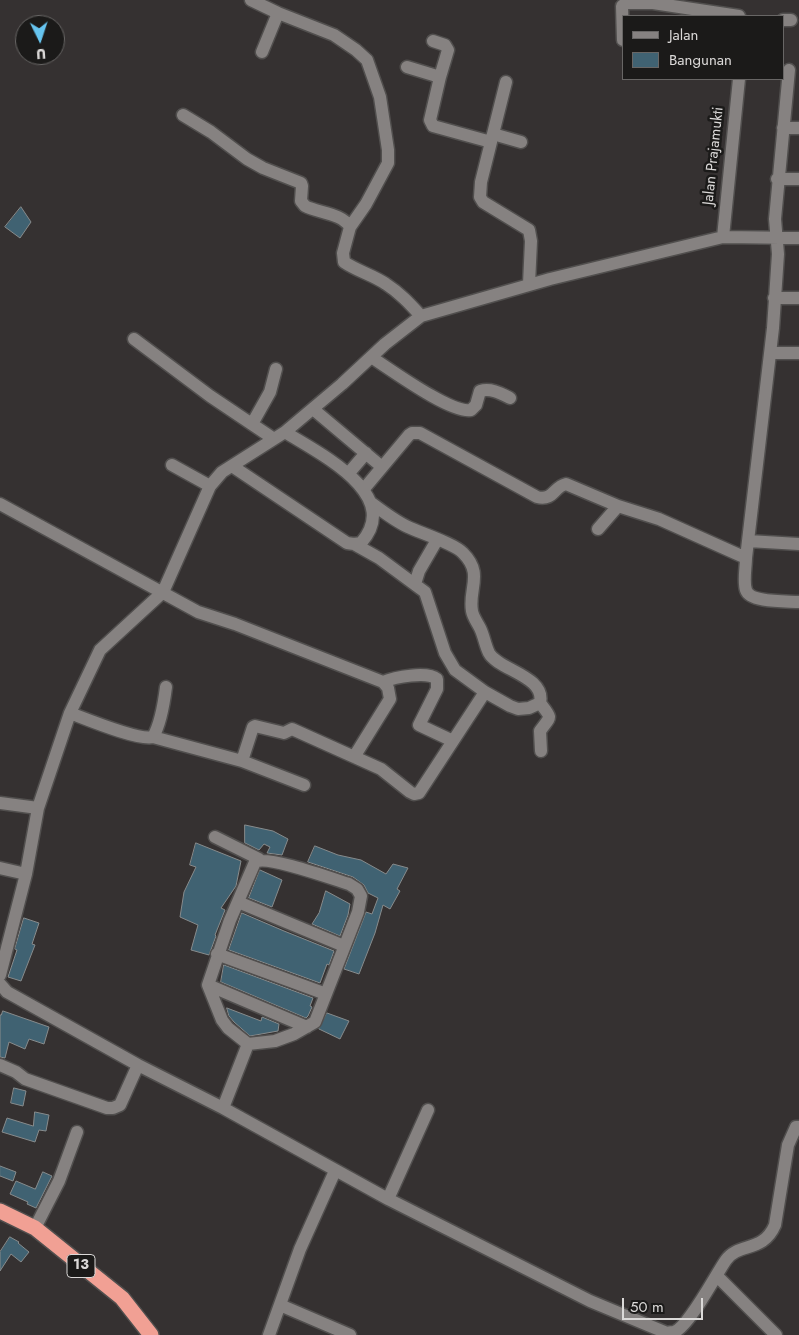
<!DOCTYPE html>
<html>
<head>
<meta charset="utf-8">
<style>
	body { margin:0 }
	#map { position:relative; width:799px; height:1335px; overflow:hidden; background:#353131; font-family:Jost,sans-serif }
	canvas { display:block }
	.legend { position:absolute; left:622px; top:15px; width:162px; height:65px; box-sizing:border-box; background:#1b1a19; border:1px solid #686665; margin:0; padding:6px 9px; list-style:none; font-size:15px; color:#dbd9d8 }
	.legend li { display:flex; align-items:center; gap:10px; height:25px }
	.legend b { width:25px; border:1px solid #686665 }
	.north { position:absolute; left:15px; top:15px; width:50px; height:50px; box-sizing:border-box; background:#1b1a19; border:1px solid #686665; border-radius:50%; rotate:176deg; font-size:14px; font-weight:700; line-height:20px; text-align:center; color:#dbd9d8 }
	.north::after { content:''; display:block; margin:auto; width:18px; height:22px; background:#66c4ef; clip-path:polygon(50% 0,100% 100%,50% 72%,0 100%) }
	.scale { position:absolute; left:622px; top:1298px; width:81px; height:22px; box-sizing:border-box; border:2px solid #dbd9d8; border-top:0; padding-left:6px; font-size:15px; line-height:18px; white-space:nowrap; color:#dbd9d8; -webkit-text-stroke:4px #1b1a19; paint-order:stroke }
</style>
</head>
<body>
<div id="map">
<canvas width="799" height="1335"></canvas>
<ul class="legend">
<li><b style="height:6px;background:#868281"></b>Jalan</li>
<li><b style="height:14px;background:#406272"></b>Bangunan</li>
</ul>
<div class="north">U</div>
<div class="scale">50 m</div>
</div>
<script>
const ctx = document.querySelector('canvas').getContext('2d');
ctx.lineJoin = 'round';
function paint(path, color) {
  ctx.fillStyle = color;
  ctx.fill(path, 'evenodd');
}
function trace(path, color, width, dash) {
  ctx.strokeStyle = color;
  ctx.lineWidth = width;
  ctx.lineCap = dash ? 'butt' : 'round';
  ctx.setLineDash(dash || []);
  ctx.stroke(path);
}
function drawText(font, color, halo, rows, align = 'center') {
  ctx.font = font + ' Jost,sans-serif';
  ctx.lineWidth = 5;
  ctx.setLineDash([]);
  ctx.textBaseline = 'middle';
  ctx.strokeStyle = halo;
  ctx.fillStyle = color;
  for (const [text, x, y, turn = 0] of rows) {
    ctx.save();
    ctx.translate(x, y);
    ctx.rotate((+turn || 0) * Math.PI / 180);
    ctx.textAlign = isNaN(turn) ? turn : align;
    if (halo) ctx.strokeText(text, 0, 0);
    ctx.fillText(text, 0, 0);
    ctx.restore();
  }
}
const building = new Path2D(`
	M21 207 31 222 20 238 5 227Z
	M245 825 273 831 288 839 282 855 267 853 270 847 264 844 259 850 245 843Z
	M196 843 241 861 236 886 221 908 225 910 215 935 216 936 209 955 191 950 198 925 180 917 184 892 196 867 190 865Z
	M315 846 338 855 361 860 386 874 393 864 408 868 397 889 400 891 390 909 383 905 375 933 359 974 344 969 366 912 372 914 378 898 368 893 364 885 353 877 308 862Z
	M260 870 282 880 272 907 249 898Z
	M326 891 350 904 348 915 340 936 312 924 319 913Z
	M242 913 284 931 334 951 329 965 327 964 320 983 229 950Z
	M24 918 39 923 32 944 35 945 21 981 8 977 17 950 15 949Z
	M224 965 313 998 310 1006 312 1007 308 1016 306 1018 221 982Z
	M227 1008 261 1021 262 1017 279 1024 278 1031 250 1036 234 1022 229 1016Z
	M3 1011 49 1027 44 1044 29 1039 25 1049 9 1042 5 1058 0 1057V1015H1Z
	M327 1013 349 1021 340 1039 319 1029Z
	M14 1088 26 1091 23 1106 11 1103Z
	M35 1112 49 1115 46 1131 39 1130 35 1142 2 1132 7 1118 33 1126Z
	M0 1166 16 1172 13 1181 0 1176Z
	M43 1172 52 1176 36 1208 27 1204 28 1202 10 1194 16 1181 35 1189Z
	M10 1237 19 1242 18 1243 29 1252 21 1262 11 1254 0 1271V1252Z`);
paint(building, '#406272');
trace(building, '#878b8c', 1);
const minor = new Path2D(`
	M251 0 278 13 334 35 356 50 367 60 380 97 388 150V163L366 204 350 227
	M653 3 739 16
	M783 20H791
	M623 40 622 6 626 3H653L654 0
	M433 41 445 45 448 50 440 77
	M262 52 278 13
	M407 67 440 77 430 120 433 126 491 142 481 182 480 197 483 202 529 230 531 241 529 284
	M789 70 775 219 778 254 773 328 746 558C746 567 743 581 746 590 750 603 787 601 799 602
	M183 115 211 132 247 159 263 168 301 183 302 186 301 201 305 206C318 213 342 213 350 227L343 253 344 262C357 271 373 275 386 284 400 293 410 304 421 316
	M783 128H799
	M493 134 506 82
	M491 141 493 134 521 142
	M777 179H799
	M723 237 739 79
	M774 298H799
	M134 339 210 396 274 439
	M770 353H799
	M371 357C390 369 451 414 471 410L476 405 480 391C491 388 500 393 510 398
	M313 409 382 467
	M252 424 270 392 276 369
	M172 465 210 486
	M232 466 347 543 354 544 361 543C404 494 318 453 285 432
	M348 474 366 453
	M363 490 409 435 412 433H420L537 497C554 501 553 487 566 484L618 506 659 519 746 558
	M0 504 198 612 235 624 383 682 388 688 390 699 354 757
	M598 529 618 506
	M748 541 799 544
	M354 544 379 558 425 592 445 653 455 670 485 692 510 706 518 709 529 708 540 703C546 676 498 670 489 653 485 645 484 636 480 628 477 622 473 617 472 611 468 589 484 574 463 553 455 544 421 533 408 527 395 521 382 511 370 502
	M415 584 419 571 437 540
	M383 682C395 677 427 671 437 679V689L419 725 453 741
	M540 703C553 720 551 715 540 731L541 751
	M70 713C86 719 139 741 153 737 161 723 164 703 166 687
	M153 737 242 761 304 785
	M242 761 253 727 255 726 284 733 292 729 381 769 410 792 414 794 419 793 485 692
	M0 803 38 808
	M215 837 259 859
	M0 868 26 874
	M238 902 344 946
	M217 954 326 994
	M0 975 26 874 38 808 70 713 100 650 163 592 210 486 222 472 285 432 342 384 385 344 421 316 550 279 723 237 799 238
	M0 984 7 992 138 1065 223 1108 388 1199 590 1301 667 1333C668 1332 674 1332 674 1332 689 1327 716 1274 726 1260 739 1242 763 1253 775 1225L788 1145 796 1127H799
	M208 985 307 1027
	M0 1065 16 1072 25 1079 107 1108H113L120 1105 138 1065
	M223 1108 248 1044 275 1041 294 1034 315 1022 358 912 361 896 357 889 349 884C333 879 267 855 255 862L230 920 208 985 222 1020 228 1028 248 1044
	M388 1199 428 1110
	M35 1228 59 1181 77 1132
	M717 1276 776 1335
	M280 1305 350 1335
	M269 1335 300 1249 335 1171`);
const highway = new Path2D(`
	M0 1211 35 1228 122 1298 151 1335`);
trace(minor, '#514f4e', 15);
trace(highway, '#514f4e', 18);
trace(minor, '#868281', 12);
trace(highway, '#f1a094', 15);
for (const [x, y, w] of [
	[81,1266,28]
]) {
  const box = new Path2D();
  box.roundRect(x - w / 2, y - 11.5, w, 23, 4);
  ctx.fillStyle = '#1b1a19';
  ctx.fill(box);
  trace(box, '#dbd9d8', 1);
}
drawText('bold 14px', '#dbd9d8', null, [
	["13",81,1266]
]);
drawText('15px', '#dbd9d8', '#1b1a19', [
	["Jalan Prajamukti",714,156,-84]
]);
</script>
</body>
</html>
